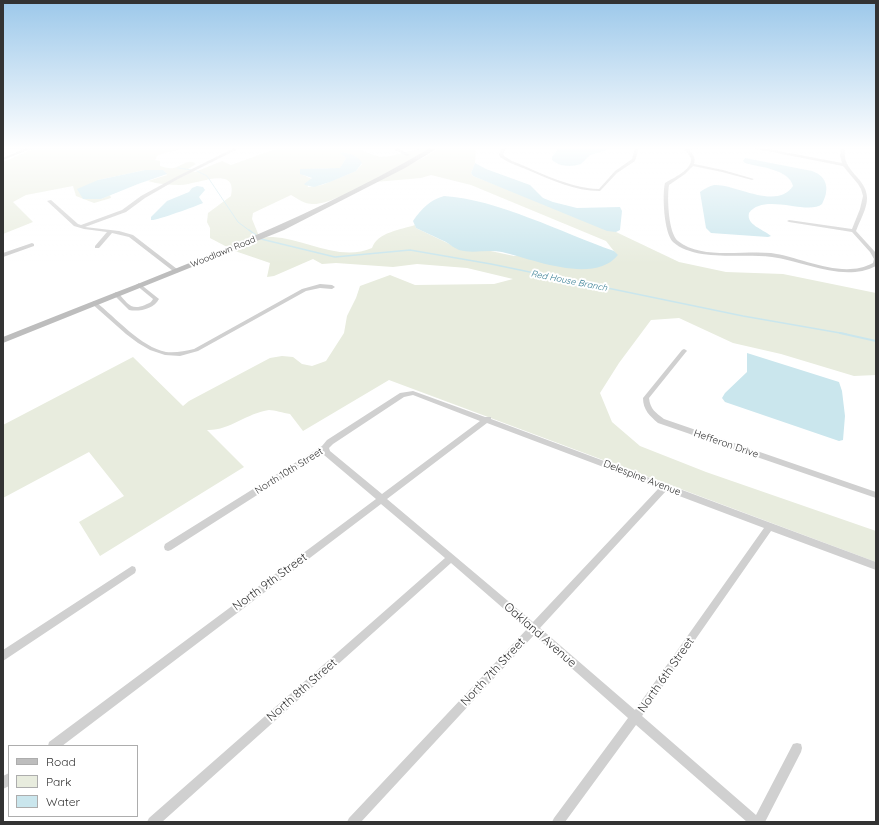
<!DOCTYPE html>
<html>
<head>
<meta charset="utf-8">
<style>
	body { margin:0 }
	#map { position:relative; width:879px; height:825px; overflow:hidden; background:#fff; font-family:Quicksand,sans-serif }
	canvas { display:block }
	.frame { position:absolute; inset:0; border:4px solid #333; pointer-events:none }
	.legend { position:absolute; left:8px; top:745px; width:130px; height:72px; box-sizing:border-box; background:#fff; border:1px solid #adadad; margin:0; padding:5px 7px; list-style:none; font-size:12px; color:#333 }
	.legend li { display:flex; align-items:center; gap:8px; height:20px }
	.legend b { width:20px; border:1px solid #adadad }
</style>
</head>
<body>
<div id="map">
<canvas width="879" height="825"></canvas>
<div class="frame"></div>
<ul class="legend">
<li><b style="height:5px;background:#bdbdbd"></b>Road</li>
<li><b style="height:11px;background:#e8ecde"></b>Park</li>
<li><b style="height:11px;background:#cae6ed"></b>Water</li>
</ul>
</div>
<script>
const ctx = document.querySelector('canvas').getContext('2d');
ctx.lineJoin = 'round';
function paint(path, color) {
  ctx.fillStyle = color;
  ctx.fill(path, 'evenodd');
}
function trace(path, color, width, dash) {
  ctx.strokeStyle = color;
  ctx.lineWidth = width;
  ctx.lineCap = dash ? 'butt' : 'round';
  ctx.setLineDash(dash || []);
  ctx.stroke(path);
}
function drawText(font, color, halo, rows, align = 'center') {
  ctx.font = font + ' Quicksand,sans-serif';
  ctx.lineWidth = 4;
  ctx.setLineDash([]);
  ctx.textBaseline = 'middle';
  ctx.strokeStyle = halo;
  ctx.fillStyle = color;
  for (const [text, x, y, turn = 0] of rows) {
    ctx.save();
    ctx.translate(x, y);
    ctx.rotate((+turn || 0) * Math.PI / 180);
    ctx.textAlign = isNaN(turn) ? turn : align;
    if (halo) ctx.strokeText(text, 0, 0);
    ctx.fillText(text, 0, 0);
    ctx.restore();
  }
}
paint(new Path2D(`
	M33 149H180L158 155 155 160 160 161V166C165 167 169 169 174 168 182 166 189 158 196 164L188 169 195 172 222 161 231 165 275 149H357L380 157 390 156 419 149H433C409 161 336 205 313 204 304 204 298 199 291 195L253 213 252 219 259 236 229 248 210 238V228L207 222 208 213 231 196C238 164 196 185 180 185 170 185 158 184 148 181L167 175 163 170H145L98 180 101 199 138 183 110 195 111 198 94 203 76 196 73 186 26 195 13 202 33 222 3 234V162ZM342 152C349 153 359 156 362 164L356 171 322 185 308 187 307 182 312 179 303 175 308 169 340 168 346 158 341 154Z
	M437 149H476L475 163 471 173 473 176 616 232 679 262 726 272 783 274 876 293V375L854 376 781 354 733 343 679 318 651 320 619 363 600 393 612 422 640 446 706 472 876 531V562L389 380 303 431 290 414C283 413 275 410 269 410 247 413 229 431 207 430L244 467 100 556 79 522 124 496 89 452 3 498V425L133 357 183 406 189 401 270 358 282 356 293 357 302 364 312 366 326 361 344 333 347 316 356 298 360 286 390 275 415 285 494 284 513 279 467 268 417 264 393 267 336 263 322 264 313 259 274 276 267 277 270 263 232 250C244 245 260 236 273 237 305 239 340 262 372 248 378 232 400 230 415 225L416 228 462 250H486L514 256 617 255 606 241 471 185 431 175 421 178 375 182 427 156Z`), '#e8ecde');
paint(new Path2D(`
	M558 149H607L605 151 590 155 581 164C571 167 560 167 552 160V157Z
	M342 152C349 153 359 156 362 163L356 171 330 182 314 187 305 185 304 184 312 178 300 174V169L340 168 346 158 340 153Z
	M745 158 812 171C829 177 829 191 822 204 808 216 764 192 749 213 746 225 763 229 771 236L768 237 711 233 706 228 700 192C704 189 710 186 714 185 734 183 776 211 793 186 789 169 759 167 745 163L743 161Z
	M475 163 486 169 530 185 543 198 553 202 577 208 620 207 622 211 620 230 616 232 607 231 473 176 471 173Z
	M145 170H163L167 174 138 184 101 199H83L77 189 98 180Z
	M197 186 203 187 205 190 199 197 203 203C196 206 156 221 151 220V217L167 201 189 192 192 188Z
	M444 196C497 199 562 233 614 251L618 255C594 285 532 259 502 252 488 249 473 254 459 250 454 248 451 245 446 242 436 237 426 233 416 228L413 221C422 208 430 200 444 196Z
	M747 353 839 382 842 391 845 416 843 440 839 441 725 402 722 398 725 393 747 372Z`), '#cae6ed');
trace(new Path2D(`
	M178 168 192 170
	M197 171 207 176 238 222 250 231`), '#cae6ed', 1);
trace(new Path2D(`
	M249 230 257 236
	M261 239 335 257 410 250 491 264 743 316 846 334`), '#cae6ed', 1.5);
trace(new Path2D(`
	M840 333 876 341`), '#cae6ed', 2);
paint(new Path2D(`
	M26 148H33L3 160V158Z
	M234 148H240L178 179 145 198 126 212 85 227 119 231 133 235 177 269V271H173L129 237 112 233 99 248H95V246L107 232 84 229 74 226 47 201 51 200 78 224 81 225 122 210 141 196 176 177Z
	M391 148H397L410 155 407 156Z
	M502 148H506L503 154 504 156 512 161C540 172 568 188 599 189L615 171 632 159 635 148H639L635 161 617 173 600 191C575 191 551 180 528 170 519 166 508 163 500 157L499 154Z
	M683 148H702L689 150C693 154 696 158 694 164L723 170 754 179 752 180 722 172 693 166 685 174 669 185C667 196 668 233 678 241 702 260 743 250 771 253 802 257 842 280 873 263L874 259 870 252 852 232 789 222 787 221 789 220 852 229 860 209 863 196 861 189 858 184 843 166 752 148H763L842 163 840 155 841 148H845C841 172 867 177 867 198 867 209 860 220 856 231L876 253V266C843 283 805 261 772 257 744 253 695 262 673 242 664 233 662 195 665 183 673 178 692 170 691 159 690 155 686 152 683 148Z
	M32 243 34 244V246L3 257V253Z
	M139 283 159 299C154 309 139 312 129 310L113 294 116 292 118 293C128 303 130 311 145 305 149 303 151 303 153 299L136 285Z
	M320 284 332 285 335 287 332 289 320 288 306 291 198 351 180 356 165 355 150 350 138 343 126 334 91 303 94 301 96 302C116 318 141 347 166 352 176 353 185 351 194 349L302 289Z
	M684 349 686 350 687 351 686 352 649 398C650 409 656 413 664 419L876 492V498L658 423C650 416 643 410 643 398L682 350Z
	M413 391 485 417H491V419L876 562V570L771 531 642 716 756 815 793 744 797 743 801 744 802 748 801 752 765 822H747L636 725 565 822H552L554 818 628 718 534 635 361 822H347L349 818 527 629 451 563 162 822H147L149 818 445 558 381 504 62 746H48L49 742 376 499 324 455 323 453 171 550 168 551 165 550 164 547 165 544 322 446 327 440 400 393ZM413 395 480 421 382 494 330 451 329 448 333 444 404 397ZM487 423 659 488 533 622 387 499ZM666 491 764 528 635 710 540 628Z
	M132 566 135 567 136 570 135 573 3 661V650Z
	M9 773V786L3 789V776Z`), '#d0d0d0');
paint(new Path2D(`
	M430 148H438L405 168 284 230 3 343V337C147 279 296 227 430 148Z`), '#bdbdbd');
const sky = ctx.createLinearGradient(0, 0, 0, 264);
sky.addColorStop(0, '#9cc8ea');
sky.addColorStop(0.56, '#fff');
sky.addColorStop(1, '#ffffff00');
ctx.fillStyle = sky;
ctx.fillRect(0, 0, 879, 264);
drawText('9px', '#333', '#fff', [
	["Woodlawn Road",223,252,-22]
]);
drawText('italic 9px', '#387f94', '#fff', [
	["Red House Branch",569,281,11]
]);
drawText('10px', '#333', '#fff', [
	["Hefferon Drive",726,444,19],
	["North 10th Street",289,471,-32],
	["Delespine Avenue",642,478,21]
]);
drawText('12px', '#333', '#fff', [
	["North 9th Street",270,582,-36],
	["Oakland Avenue",540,635,41],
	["North 7th Street",493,672,-47],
	["North 6th Street",666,675,-55],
	["North 8th Street",302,690,-41]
]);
</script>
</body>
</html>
